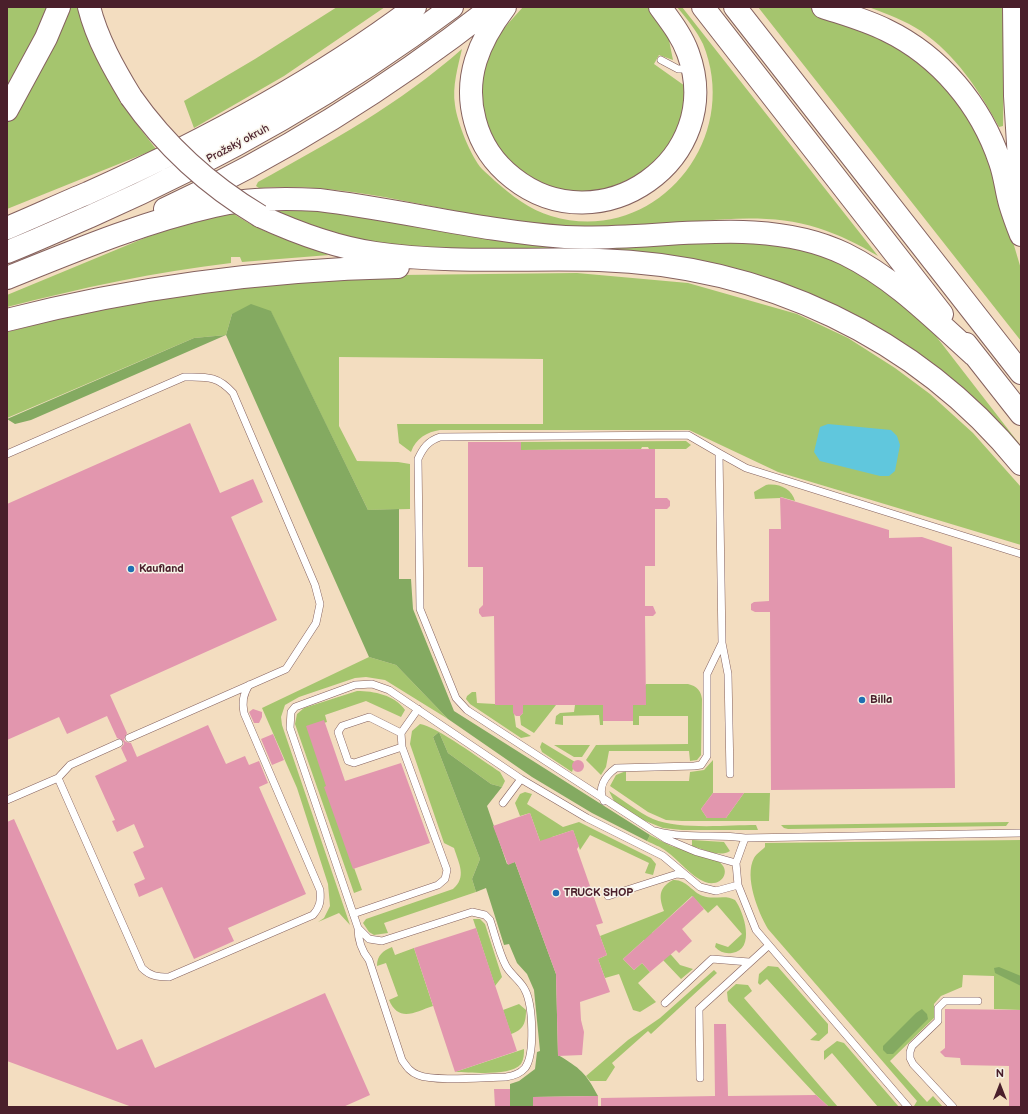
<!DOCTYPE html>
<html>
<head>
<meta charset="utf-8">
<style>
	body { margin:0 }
	#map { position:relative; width:1028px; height:1114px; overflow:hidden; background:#f3ddc0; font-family:"Balsamiq Sans",sans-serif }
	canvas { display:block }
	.frame { position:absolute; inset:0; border:8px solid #4a1f2b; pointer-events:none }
	.north { position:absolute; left:980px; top:1066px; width:40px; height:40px; -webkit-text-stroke:3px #f7f3e8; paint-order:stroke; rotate:0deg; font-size:11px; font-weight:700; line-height:16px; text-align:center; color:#4a1f2b }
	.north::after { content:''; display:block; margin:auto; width:14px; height:18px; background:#4a1f2b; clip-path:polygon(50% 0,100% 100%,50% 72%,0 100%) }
</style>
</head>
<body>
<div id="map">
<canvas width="1028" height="1114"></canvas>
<div class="frame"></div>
<div class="north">N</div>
</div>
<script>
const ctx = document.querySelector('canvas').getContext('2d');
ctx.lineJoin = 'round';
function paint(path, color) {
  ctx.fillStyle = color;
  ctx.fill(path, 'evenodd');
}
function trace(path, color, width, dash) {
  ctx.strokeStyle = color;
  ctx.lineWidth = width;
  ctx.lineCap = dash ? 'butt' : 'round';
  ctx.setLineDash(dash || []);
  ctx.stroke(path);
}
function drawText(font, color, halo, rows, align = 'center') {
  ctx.font = font + ' "Balsamiq Sans",sans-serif';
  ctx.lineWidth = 3;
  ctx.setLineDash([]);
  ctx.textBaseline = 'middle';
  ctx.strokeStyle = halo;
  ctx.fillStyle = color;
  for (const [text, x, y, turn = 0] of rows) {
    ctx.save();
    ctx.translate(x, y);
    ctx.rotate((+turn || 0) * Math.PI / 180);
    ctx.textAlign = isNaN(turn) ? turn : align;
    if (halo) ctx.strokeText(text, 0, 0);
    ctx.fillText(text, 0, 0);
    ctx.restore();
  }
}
paint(new Path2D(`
	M7 7H49L7 98Z
	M69 7H81L123 103 135 122 156 149 7 209V123Z
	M337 7H385L284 76 194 128 184 101 255 59Z
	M523 7H649L668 35 673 60 659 55 654 64 685 86 687 101 666 157 617 191 547 192 499 154 482 114 481 95 482 76 487 57 496 37Z
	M677 7H682L878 256C858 244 840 235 818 228 766 211 707 221 654 225 622 228 586 229 553 226 454 218 359 181 259 188L256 186 258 182C329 143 401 103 462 49 458 66 452 87 455 105 457 122 471 157 482 169 486 173 491 177 495 181 511 195 530 210 551 216 653 247 743 142 703 44 697 31 686 18 677 7Z
	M758 7H816L907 46 978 124 1021 269V341Z
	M1005 7 1003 126 999 127C979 90 956 55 921 31 906 21 887 14 871 8Z
	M266 206 412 219 755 239 838 256 925 322 1021 446V455L989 419 772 285 403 249 315 233Z
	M231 212C261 233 295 242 329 255L242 262 240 257H231V263C155 272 81 288 7 307V295L147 237 185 224Z
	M577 273 688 283 797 314 848 338 895 368 930 394 973 433 1021 487V545L778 472 689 430H440C427 432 416 438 411 452L399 443 397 424H543V359L339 357V426L357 461 398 462 410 464V509L368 510 271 312 232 314 226 335 194 338 7 418V332L106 307 257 283 400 275Z
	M686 441 691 445 686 449H649L648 447H642L641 449 521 450V442Z
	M766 485C779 483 792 489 795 501L781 497 780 498 755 499 754 492Z
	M369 657 396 665 448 719 385 680 366 677 355 678 299 697 285 705 281 717 282 725 350 925 339 913 318 922 324 918 330 906 328 884 297 788 262 708Z
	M646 684H688C697 686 701 691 702 699L701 755 697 760 690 761 689 751H609L606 767 601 775 586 760 596 745 688 744V716H639V725H633V704Z
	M357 691C374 691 395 695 405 710L401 717 366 701 325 715 327 722 309 728 328 788 326 789 362 890 354 893 295 724 297 714 304 708Z
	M472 692H476L477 703 513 705 516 727 531 736 521 738 470 704 466 699 467 696Z
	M603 704V725H600L599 715 563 716V725L555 724 556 716 560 713 574 712 575 705Z
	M523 705H556L534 733 521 725 520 716 523 713Z
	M420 724C436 726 483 761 500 772L505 781 502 787 491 784 448 753 439 732 433 737 480 859 472 879 476 892 384 923 388 933 374 935 369 932 363 923 366 919 453 889C467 877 459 864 454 848L444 843 410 744 412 731Z
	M542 742 575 762 572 772 542 752 540 747Z
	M554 745H590L582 757H574Z
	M713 760V793L701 809 707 818H726L744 793H770L769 821H682L666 820 648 812 610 786 616 775 626 771V781H689L690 772 704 770Z
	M609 791C623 800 638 812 653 819 679 830 728 825 756 825L758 830H682L663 828 643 820 614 801Z
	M525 792 532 794 527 804 563 827 579 822 651 858 656 864 653 875 645 873 649 863 590 835 580 850 573 830 552 837 544 852 530 813 520 816 515 803 520 794Z
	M1009 822 1006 826 788 829 784 828 781 825Z
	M650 835 671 846 718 861C733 871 721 888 705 882 691 877 679 860 666 851 661 847 653 844 647 841Z
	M692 840 724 842 730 851C719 858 703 849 692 846Z
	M1021 840V1010L994 1009V976L963 975 962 987 941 996 934 1004V1018L890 1061 927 1102 933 1096 943 1107H915L914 1106 917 1101 768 929C758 912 744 877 754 858 757 853 761 851 765 847V843Z
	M673 880C686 879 692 892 703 896 714 900 725 894 735 900 744 912 756 950 732 953 725 954 720 952 715 947L716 943 728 947 742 934 717 905 708 913 692 896 652 933 680 965 693 969 681 979 644 940 623 959 634 970 642 963 650 972 638 983 656 1002 640 1012 633 1010 619 974 605 978 598 959 607 955 600 936 664 911C659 897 658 888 673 880Z
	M473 919H480L485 924 502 977 495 986Z
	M392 947 395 955 414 948 433 1006C415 1012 399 1023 389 1000L398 996 386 963 377 966C377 955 383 951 392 947Z
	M768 966 778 967 828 1024V1033L819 1041 810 1040 817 1034 767 979 760 985 758 983 759 974Z
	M714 970 717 973 651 1034 648 1031 612 1063 615 1067 606 1081H590L586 1076 628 1040 660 1018Z
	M736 984 748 985 752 991 744 998 838 1107H829L816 1095 728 1001 727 992Z
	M519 1004 526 1010C526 1022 524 1030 511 1034L503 1010Z
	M837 1041 844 1043 899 1107H878L832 1053 824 1060V1051Z
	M524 1049C524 1054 524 1059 521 1064 510 1077 471 1072 455 1072Z`), '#a5c56e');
paint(new Path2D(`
	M251 304 271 311 368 510 399 509V579H411L413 609 454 711 650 835 647 841 592 813 532 777 448 719 396 665 369 657 226 335 31 420 15 424 7 419 194 338 226 335 232 314Z
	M439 732 448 753 491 784 502 787 487 806 507 864 515 862 556 974 558 1055C580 1068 586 1073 598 1096L533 1097V1107H510V1084L519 1081 535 1069 537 1052 540 1051 534 990 527 974 517 963 509 944 504 945 486 888 476 892 472 879 480 859 433 737Z
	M999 967 1021 976V986L995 973 994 968Z
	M922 1009 927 1014 928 1019 893 1054H887L883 1050V1046L916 1013Z`), '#84aa61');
paint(new Path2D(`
	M828 424 891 430 897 436 900 445 895 471 889 476H880L820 461 814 452 820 427Z`), '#60c7dd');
paint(new Path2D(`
	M190 423 220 493 253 479 263 502 231 517 277 620 110 695 127 733 124 740 126 742 131 743 137 757 208 725 226 764 245 756 249 765 259 761 268 783 259 787 306 894 228 928 234 941 194 959 162 887 139 897 134 884 145 879 133 852 144 847 134 824 117 832 112 821 115 820 95 776 127 761 121 748 124 744 123 741 117 738 107 716 67 734 59 717 7 740V504Z
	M468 442H521V450L655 449V498H667L670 501V506L667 509H655V566H645V606H653L656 613 653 616H645L646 705H633V721H603V705H523V713L520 716H516L513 713V705H495L494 616 482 617 479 613V609L483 605V567H468Z
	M780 497 889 530V538L922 537 952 547 955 788 771 790 770 612H755L751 610V604L754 602 769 601V529H781Z
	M253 709 262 712V717L259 723H254L249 712Z
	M324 720 345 781 401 763 430 843 353 869 324 787 326 786 306 726Z
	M273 734 284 760 272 765 261 739Z
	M572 766a6 6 0 1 1 12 0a6 6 0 1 1-12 0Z
	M713 793H744L726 818H707L701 809Z
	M530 813 540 841 573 830 579 846 577 849 603 923 596 925 607 955 598 959 610 992 580 1002 581 1020 584 1032 582 1055 558 1056 556 974 515 862 508 865 493 826Z
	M14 819 117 1050 142 1039 155 1068 325 993 370 1095 343 1107H132L7 1061V822Z
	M693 896 704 909 682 929 692 941 679 953 676 950 650 972 642 963 634 970 623 959Z
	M476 928 517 1051 455 1072 414 948Z
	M945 1009 1021 1010V1107H1009V1066L961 1065 960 1058 945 1057 940 1052 945 1048Z
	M714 1024H726L728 1096 816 1095 829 1107H601V1098L715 1096Z
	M494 1089H510V1107H495Z
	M598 1096V1107H533V1097Z`), '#e296ae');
const lane = new Path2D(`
	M661 60 678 69H689
	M719 453 746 468 1021 554
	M7 454 184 377C206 377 217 375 233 393L315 585 320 604 316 623 286 669 129 738
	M722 643 728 674 730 774
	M401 733 369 717 342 726 338 732 348 761 354 763 402 747
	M58 778 142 968C150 976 157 977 169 977L313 915C320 907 321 901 320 890L244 713C242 702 243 695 249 685
	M7 800 58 778 70 765 119 743
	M604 801C597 788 605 776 616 768L694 766 701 765 707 756V674L722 643 719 453 688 435 440 437C428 441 423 448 418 459L420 609 456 698 467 710 666 839 697 852 736 863
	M503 803 521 779
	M656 831C685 839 716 834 745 838L1021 833
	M745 838 736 863 738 885 756 930 908 1107
	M608 896 677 874 685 875
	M353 914 438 885 445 879 447 870 402 747 401 733 418 709
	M358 928 369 939 382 941 472 912 485 915 490 920C495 935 499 953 506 966 511 975 521 981 525 990 533 1005 535 1055 525 1068 520 1074 513 1076 506 1077 486 1077 435 1082 418 1075 410 1072 407 1067 402 1060L369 960C361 950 358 941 358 928L290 728 291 712 295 707 355 685 372 684 389 690 521 779 587 818 663 856 700 887 716 891 738 885
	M665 1003 712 959 749 962
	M700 1078 699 1009 768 946
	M953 1107 913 1064 910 1058V1052L912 1046 938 1021V1008L945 1001H978`);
const highway = new Path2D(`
	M89 7C97 39 114 69 131 97
	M505 7C479 41 463 78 475 121 481 144 495 164 513 178 600 247 727 159 688 53 682 36 671 22 660 7
	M703 7 942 314
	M735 7 1021 373
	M823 7C844 14 866 20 886 30 940 56 981 105 1000 162 1005 176 1006 190 1010 204 1013 214 1017 225 1021 235
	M1014 7 1015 96 1021 191
	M7 110 46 38 59 7
	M165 209C281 155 391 86 492 7
	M260 216C297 233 334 247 375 253 449 264 525 258 599 260 763 265 917 336 1021 464
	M7 228C34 217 61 204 88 193 202 142 315 82 415 7
	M7 252C35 241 63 228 91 216 218 160 340 91 452 7
	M7 278C74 251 143 222 214 206 248 198 284 198 319 200 401 210 482 231 565 237 655 242 761 213 845 254 894 278 934 319 974 355
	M7 320C135 287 266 270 398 267
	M966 344 1021 414`);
trace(lane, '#85625f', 8);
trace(highway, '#85625f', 24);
trace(lane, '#fff', 7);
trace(highway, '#fff', 22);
const highwayBridge = new Path2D(`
	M131 97C166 147 208 185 260 216`);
trace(highwayBridge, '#85625f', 24, []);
trace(highwayBridge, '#fff', 22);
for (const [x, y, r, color] of [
	[131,569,4,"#1f6fb2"],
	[862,700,4,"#1f6fb2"],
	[556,893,4,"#1f6fb2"]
]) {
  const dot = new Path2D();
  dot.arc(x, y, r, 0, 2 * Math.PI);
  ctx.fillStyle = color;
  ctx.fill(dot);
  trace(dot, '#f7f3e8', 1.5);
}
drawText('11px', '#4a1f2b', '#f7f3e8', [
	["Pražský okruh",238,144,-28]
]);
drawText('bold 11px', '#4a1f2b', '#f7f3e8', [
	["Kaufland",139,569],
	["Billa",870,700],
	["TRUCK SHOP",564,893]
], 'left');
</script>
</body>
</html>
